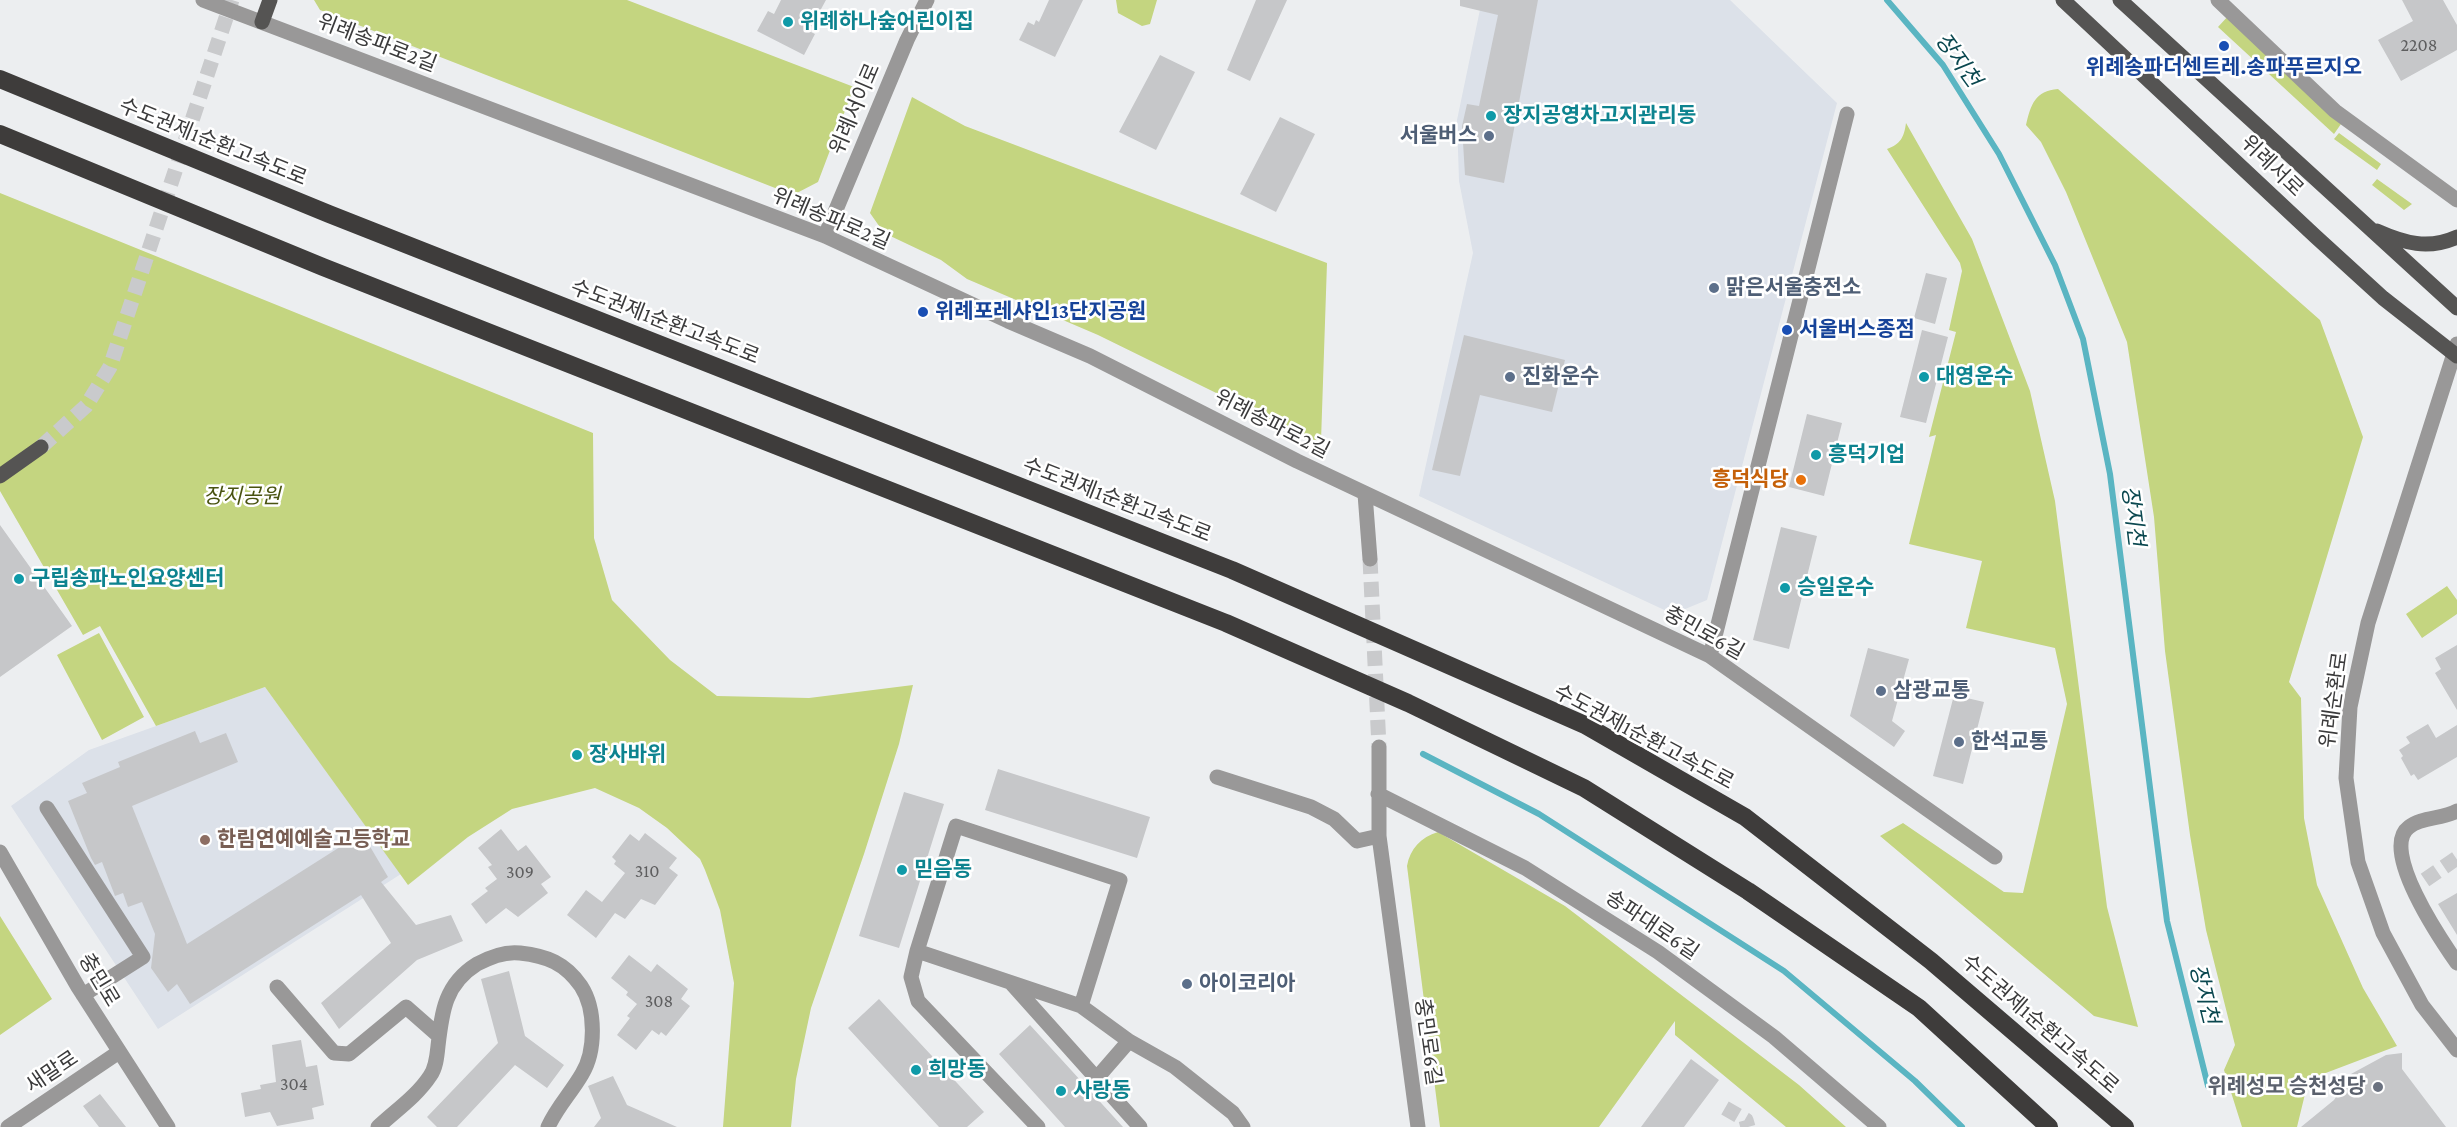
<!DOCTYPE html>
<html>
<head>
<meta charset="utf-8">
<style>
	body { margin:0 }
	canvas { display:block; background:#eceef0 }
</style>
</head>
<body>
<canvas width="2457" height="1127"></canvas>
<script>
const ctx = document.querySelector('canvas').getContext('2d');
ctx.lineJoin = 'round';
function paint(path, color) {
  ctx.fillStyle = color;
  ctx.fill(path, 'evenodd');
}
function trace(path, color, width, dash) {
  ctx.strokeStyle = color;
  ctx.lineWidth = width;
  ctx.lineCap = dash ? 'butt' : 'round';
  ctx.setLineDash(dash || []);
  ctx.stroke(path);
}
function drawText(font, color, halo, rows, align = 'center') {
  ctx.font = font + ' "Crimson Pro","Noto Sans KR",serif';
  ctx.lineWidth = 5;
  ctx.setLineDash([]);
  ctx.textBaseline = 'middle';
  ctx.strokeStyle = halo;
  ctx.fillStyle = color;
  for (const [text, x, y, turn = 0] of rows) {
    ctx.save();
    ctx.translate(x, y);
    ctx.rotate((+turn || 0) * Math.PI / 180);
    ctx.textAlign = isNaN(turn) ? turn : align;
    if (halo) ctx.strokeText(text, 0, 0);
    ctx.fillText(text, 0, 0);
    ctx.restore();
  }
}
paint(new Path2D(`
	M1482 0H1730L1837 103 1707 600 1673 614 1419 496 1473 253 1459 181 1457 120Z
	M265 687 401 874 158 1029 11 806 89 750Z`), '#dce1e9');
paint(new Path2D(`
	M314 0H627L854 87 818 182 793 195 320 10Z
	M1116 0H1157L1150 24 1142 26 1118 13Z
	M2229 15 2341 124 2334 134 2218 27Z
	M2058 89 2320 320 2363 437 2289 682 2301 698 2304 818 2317 885 2363 988 2397 1046 2323 1074 2306 1090 2297 1127H2242L2224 1070 2235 1045 2206 930 2190 835 2165 651 2154 517 2127 342 2066 192 2041 142 2026 125C2031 104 2035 91 2058 89Z
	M912 97 965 126 1327 263 1321 441 1310 439 1098 335 967 279 941 260 884 233 870 213Z
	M1906 123 1972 239 2030 391 2055 501 2107 907 2138 1027 2094 1016 1880 836 1903 823 2004 892 2023 893 2067 704 2055 648 1966 628 1982 561 1909 544 1936 435 1929 437 1956 332 1949 330 1962 271 1960 263 1887 149C1901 144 1904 137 1906 123Z
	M2339 133 2381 164 2377 170 2334 139Z
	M2377 179 2412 204 2404 210 2372 185Z
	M0 193 593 433 594 538 612 600 670 660 717 696 809 698 913 685 899 744 864 854 811 1008 796 1079 791 1127H723L734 983 720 910 705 870 700 859 667 828 639 808 595 788 512 809 468 837 408 885 265 687 156 726 100 626 83 635 0 491Z
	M2447 586 2457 600V614L2422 638 2406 614Z
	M99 633 144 717 102 740 57 655Z
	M1438 832 1565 906 1799 1085 1846 1127H1786L1675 1035V1021L1599 1127H1440L1407 866C1410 849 1421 837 1438 832Z
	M0 916 52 999 0 1035Z`), '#c4d580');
trace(new Path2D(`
	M1887 0 1943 65 1999 154 2055 265 2083 339 2110 474 2167 921 2208 1086
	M1423 754 1539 814 1784 971 1915 1081 1962 1127`), '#5ab5c2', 6);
paint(new Path2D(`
	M781 0H826L809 31 815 34 804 55 757 31 768 11 774 14Z
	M1049 0H1083L1055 57 1019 40 1028 22 1034 25 1036 20 1039 22Z
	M1256 0H1287L1250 81 1227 70Z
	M1460 0H1538L1504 183 1465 175 1462 126 1467 104 1479 106 1498 15 1460 6Z
	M2402 0H2443L2457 25V50L2401 81 2378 40 2413 21Z
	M1160 55 1195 72 1156 150 1119 132Z
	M1280 117 1315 134 1276 212 1240 194Z
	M1926 273 1947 278 1935 324 1914 318Z
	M1922 330 1948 337 1926 423 1900 417Z
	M1464 335 1565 360 1552 412 1480 395 1460 476 1432 470Z
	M1807 414 1842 423 1824 496 1789 487Z
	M0 525 72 626 0 677Z
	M1781 527 1817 536 1789 649 1753 640Z
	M2457 645V710L2435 673 2441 669 2435 658Z
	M1868 648 1909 659 1892 721 1905 731 1894 747 1850 716Z
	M1954 695 1984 702 1963 784 1933 776Z
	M2428 724 2436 738 2457 725V757L2418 780 2414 774 2411 776 2401 758 2403 756 2399 750 2410 743 2406 737Z
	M195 731 200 743 226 733 238 762 132 806 187 944 362 833 388 877 381 882 416 925 451 915 463 941 417 960 339 1029 321 1003 391 943 361 895 190 1004 177 984 168 992 151 968 155 934 142 902 128 907 123 893 115 896 102 862 95 865 91 858 68 801 87 793 82 783 120 767 118 762Z
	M998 769 1150 817 1137 858 985 810Z
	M904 792 944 804 899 948 859 936Z
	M501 829 518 851 526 845 551 877 541 884 548 893 518 917 506 908 486 924 471 904 488 891 485 888 497 879 488 867 492 865 478 848Z
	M645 833 677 858 669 868 678 875 655 905 641 899 625 919 615 913 596 938 567 915 586 890 602 902 625 873 614 864 616 861 612 857 630 834 639 841Z
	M2457 893V935L2438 904Z
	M629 955 651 972 657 964 688 989 681 999 690 1006 666 1036 661 1032 659 1035 652 1030 636 1050 617 1035 630 1018 627 1016 637 1004 626 995 628 992 611 978Z
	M509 971 525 1036 564 1065 547 1088 515 1065 457 1127H437L427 1117 498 1043 481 979Z
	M879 999 984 1112 967 1127H939L848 1028Z
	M1030 1025 1123 1127H1065L999 1054Z
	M301 1040 306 1067 317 1065 324 1105 312 1108 314 1119 277 1126 270 1112 245 1117 241 1093 261 1089 260 1085 276 1082 272 1045Z
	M2402 1053V1069L2446 1127H2301L2334 1100 2351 1074 2386 1055Z
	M1691 1059 1719 1080 1684 1127H1641Z
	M613 1076 627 1105 677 1127H594L601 1118 588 1086Z
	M100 1094 126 1127H99L83 1106Z`), '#c6c7c9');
trace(new Path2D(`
	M1370 559 1379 747
	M2425 880 2457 858
	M1725 1108 1746 1120 1748 1127`), '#c9cacc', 15, [15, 8]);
trace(new Path2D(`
	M41 447 86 406 110 367 232 0`), '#c9cacc', 15, [15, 8]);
trace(new Path2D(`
	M203 0 825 236 1008 321 1090 356 1297 461 1710 656 1995 857
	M2218 0 2335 111 2457 200
	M825 236 907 40 927 0
	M2457 344 2368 623 2350 707 2346 778 2358 862 2383 933 2422 1005 2457 1050
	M1365 494 1370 559
	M1710 656 1847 114
	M1379 747V836L1418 1127
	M1217 777 1311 807 1334 819 1357 841 1379 836
	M1378 794 1525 868 1658 952 1774 1037 1879 1127
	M47 808 143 957 83 995
	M2457 811C2443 819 2421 817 2409 827 2379 849 2441 940 2457 963
	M0 852 78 987 168 1127
	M917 951 911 977 918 1001 1038 1127
	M1012 984 1140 1127
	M277 987 334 1053 349 1054 406 1007 439 1036
	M1081 1006 1120 880 956 826 917 951 1081 1006 1129 1041 1175 1067 1233 1113 1243 1127
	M1096 1079 1129 1041
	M8 1127 119 1052
	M378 1127C395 1111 417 1096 430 1076 436 1068 437 1056 438 1046 442 1011 445 984 477 964 490 957 505 951 520 953 547 956 565 963 581 986 596 1009 596 1051 582 1074 571 1093 557 1107 548 1127`), '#999898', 15);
trace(new Path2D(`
	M2063 0 2315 236 2383 298 2457 356
	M2120 0 2457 308
	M262 22 270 0
	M2377 231C2404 243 2428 250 2457 237
	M0 476 41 447`), '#555453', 15);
trace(new Path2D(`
	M0 79 329 214 1232 570 1585 725 1745 817 1931 961 2125 1127
	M0 134 323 267 1226 623 1408 703 1584 788 1748 891 1919 1008 2049 1127`), '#3e3c3b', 18);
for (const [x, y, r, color] of [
	[788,22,6,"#0f9aa8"],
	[2224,46,6,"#1a4fb4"],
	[1491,116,6,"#0f9aa8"],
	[1489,136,6,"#5c6f8a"],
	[1714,288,6,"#5c6f8a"],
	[923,312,6,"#1a4fb4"],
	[1787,330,6,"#1a4fb4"],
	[1510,377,6,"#5c6f8a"],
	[1924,377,6,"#0f9aa8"],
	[1816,455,6,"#0f9aa8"],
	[1801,480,6,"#e8710a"],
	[19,579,6,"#0f9aa8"],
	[1785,588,6,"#0f9aa8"],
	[1881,691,6,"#5c6f8a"],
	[1959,742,6,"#5c6f8a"],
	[577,755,6,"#0f9aa8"],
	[205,840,6,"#8d6e63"],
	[902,870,6,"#0f9aa8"],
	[1187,984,6,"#5c6f8a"],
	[916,1070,6,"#0f9aa8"],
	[2378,1087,6,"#6b7280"],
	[1061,1091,6,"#0f9aa8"]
]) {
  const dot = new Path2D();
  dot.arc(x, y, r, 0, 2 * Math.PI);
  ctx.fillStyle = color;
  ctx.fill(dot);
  trace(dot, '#fff', 2);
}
drawText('18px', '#5e5e5f', null, [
	["2208",2419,45],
	["310",647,871],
	["309",520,872],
	["308",659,1001],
	["304",294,1084]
]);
drawText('bold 21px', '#0d838f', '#fff', [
	["위례하나숲어린이집",800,22],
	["장지공영차고지관리동",1503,116],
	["대영운수",1936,377],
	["흥덕기업",1828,455],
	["구립송파노인요양센터",31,579],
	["승일운수",1797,588],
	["장사바위",589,755],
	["믿음동",914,870],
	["희망동",928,1070],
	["사랑동",1073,1091]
], 'left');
drawText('21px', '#3b3b3c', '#fff', [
	["위례송파로2길",377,43,21],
	["위례서이로",855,109,-67],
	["수도권제1순환고속도로",213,142,22],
	["위례서로",2272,166,44],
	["위례송파로2길",831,219,23],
	["수도권제1순환고속도로",665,322,21],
	["위례송파로2길",1272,424,27],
	["수도권제1순환고속도로",1117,500,21],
	["충민로6길",1704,633,29],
	["위례순환로",2334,700,-82],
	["수도권제1순환고속도로",1644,737,28],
	["송파대로6길",1652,925,34],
	["충민로",99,980,59],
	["수도권제1순환고속도로",2040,1024,41],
	["충민로6길",1428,1042,82],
	["새말로",52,1072,-34]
]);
drawText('bold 21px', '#164399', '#fff', [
	["위례송파더센트레.송파푸르지오",2224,68,"center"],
	["위례포레샤인13단지공원",935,312],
	["서울버스종점",1799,330]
], 'left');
drawText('bold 21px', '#4e5e75', '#fff', [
	["서울버스",1477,136,"right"],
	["맑은서울충전소",1726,288],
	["진화운수",1522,377],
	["삼광교통",1893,691],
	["한석교통",1971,742],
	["아이코리아",1199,984]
], 'left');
drawText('bold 21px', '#c56008', '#fff', [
	["흥덕식당",1789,480]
], 'right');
drawText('italic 21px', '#495311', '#fff', [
	["장지공원",242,497]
]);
drawText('bold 21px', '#785e54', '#fff', [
	["한림연예예술고등학교",217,840]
], 'left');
drawText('bold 21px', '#5b616d', '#fff', [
	["위례성모 승천성당",2366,1087]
], 'right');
drawText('italic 22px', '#0a474f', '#fff', [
	["장지천",1958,60,54],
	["장지천",2133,516,83],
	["장지천",2204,994,76]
]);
</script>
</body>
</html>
